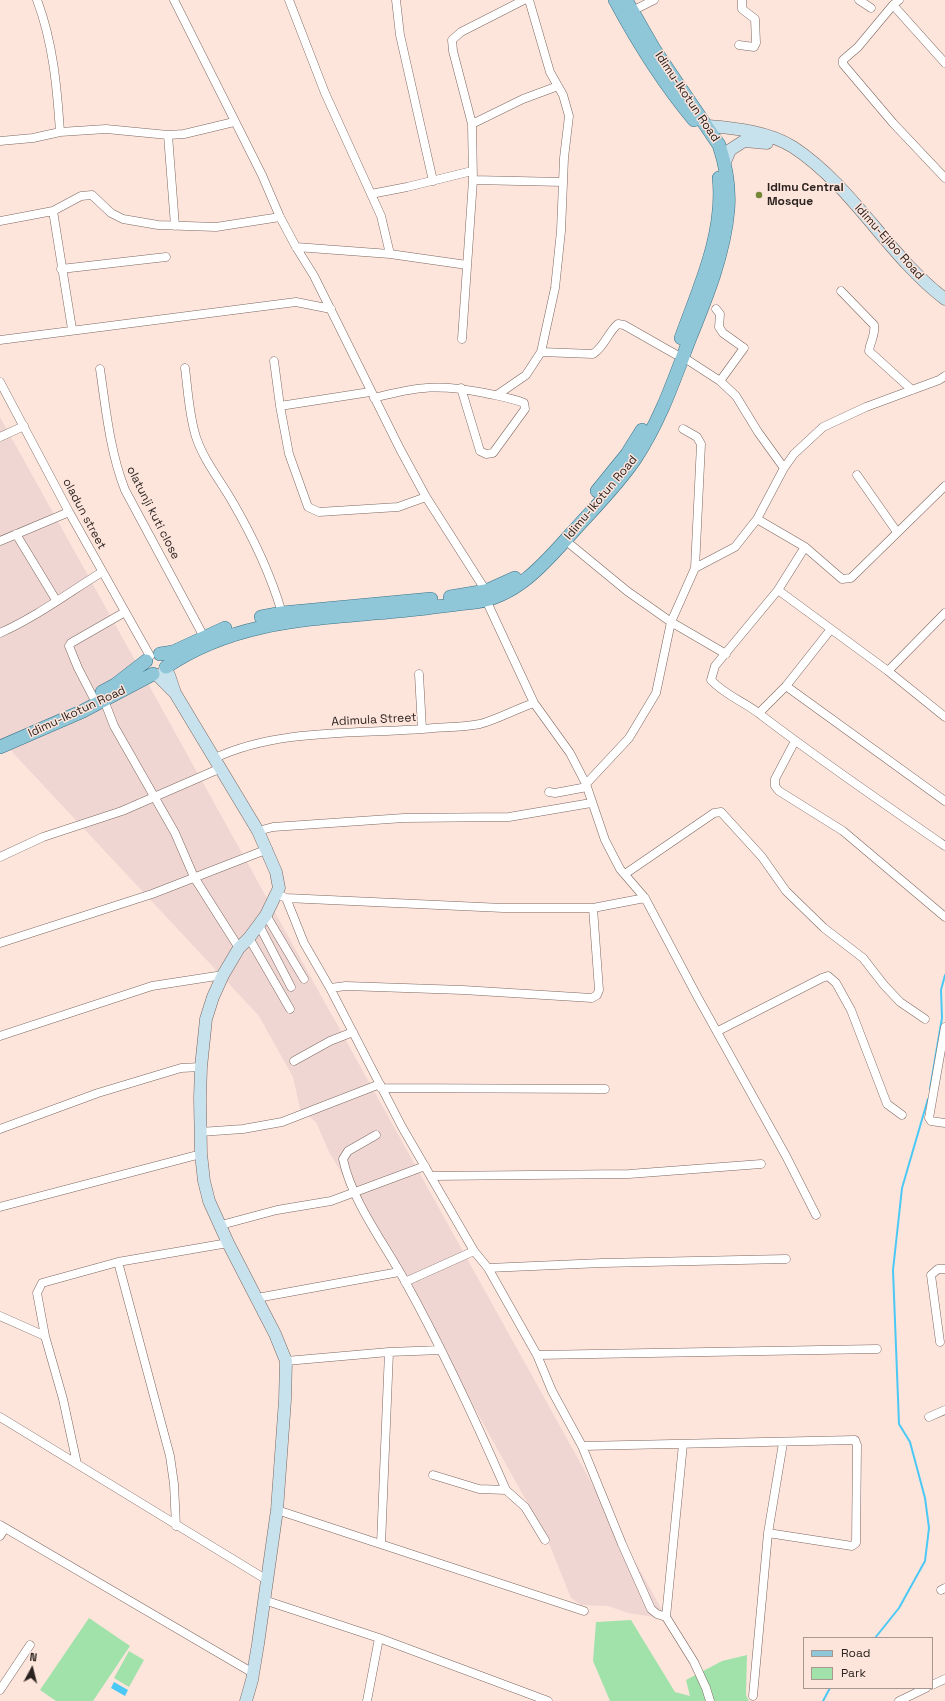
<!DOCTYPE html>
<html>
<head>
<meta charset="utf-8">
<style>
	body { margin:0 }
	#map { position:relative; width:945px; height:1701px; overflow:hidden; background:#fde5dc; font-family:"Space Grotesk",sans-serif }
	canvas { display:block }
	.legend { position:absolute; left:803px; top:1637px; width:130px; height:52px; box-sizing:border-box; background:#fde5dc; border:1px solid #a99791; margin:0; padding:5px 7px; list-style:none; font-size:12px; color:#2c2320 }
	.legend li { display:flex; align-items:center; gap:8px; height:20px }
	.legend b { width:20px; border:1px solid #a99791 }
	.north { position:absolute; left:12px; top:1649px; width:40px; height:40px; -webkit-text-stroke:3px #fde5dc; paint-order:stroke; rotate:7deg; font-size:11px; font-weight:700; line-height:16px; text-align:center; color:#2c2320 }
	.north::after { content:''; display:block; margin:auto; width:14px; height:18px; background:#2c2320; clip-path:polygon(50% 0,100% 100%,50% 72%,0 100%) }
</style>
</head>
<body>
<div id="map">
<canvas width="945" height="1701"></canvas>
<ul class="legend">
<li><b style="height:5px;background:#8fc6d8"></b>Road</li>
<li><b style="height:11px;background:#a0e2aa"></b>Park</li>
</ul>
<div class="north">N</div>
</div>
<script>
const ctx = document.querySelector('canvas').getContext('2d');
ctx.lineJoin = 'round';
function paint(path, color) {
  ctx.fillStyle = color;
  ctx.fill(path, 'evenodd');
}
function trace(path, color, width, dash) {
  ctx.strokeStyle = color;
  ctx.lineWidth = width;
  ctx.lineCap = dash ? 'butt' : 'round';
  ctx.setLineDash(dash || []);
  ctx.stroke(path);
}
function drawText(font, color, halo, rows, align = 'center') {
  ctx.font = font + ' "Space Grotesk",sans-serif';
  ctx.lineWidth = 3;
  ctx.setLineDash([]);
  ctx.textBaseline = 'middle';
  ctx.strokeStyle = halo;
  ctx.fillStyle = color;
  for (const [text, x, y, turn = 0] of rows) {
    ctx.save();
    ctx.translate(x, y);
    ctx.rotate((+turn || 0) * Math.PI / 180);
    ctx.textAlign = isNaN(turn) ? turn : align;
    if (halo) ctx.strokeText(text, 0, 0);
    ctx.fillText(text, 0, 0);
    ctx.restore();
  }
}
paint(new Path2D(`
	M0 417 667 1619 628 1613 608 1606 581 1605 571 1598 546 1536 365 1212 329 1152 316 1122 300 1109 293 1077 259 1016 0 739Z`), '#f0d6d2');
paint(new Path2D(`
	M89 1618 130 1646 93 1701H56L40 1690Z
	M631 1620 675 1692 690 1696 686 1680 722 1661 747 1655 746 1695 749 1701H610L593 1661 596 1622Z
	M129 1651 144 1660 129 1687 114 1678Z`), '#a0e2aa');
paint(new Path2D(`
	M114 1682 128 1690 125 1696 111 1688Z`), '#4bc9f4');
trace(new Path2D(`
	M930 1089 942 1018 941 990 945 975
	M875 1638 899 1608 925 1561 929 1528 925 1498 910 1442 899 1424 893 1270 902 1188 928 1099
	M823 1701 830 1688`), '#4bc9f4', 2);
const street = new Path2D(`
	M37 0C53 42 57 87 60 132
	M174 0 262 175 280 217 296 247 314 276 400 449 426 497 486 591
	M289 0 325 93 371 194
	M396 0 400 35 433 181
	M859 0 871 8
	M899 0 893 5 858 47 843 60V64L893 123 945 178
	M893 5 945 63
	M632 11 654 0
	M739 45 754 47 756 43 755 19 742 9V0
	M472 124 523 99 558 86
	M168 135 175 226
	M0 141 33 138 60 132 106 129 168 135 184 134 234 122
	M473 180 563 182
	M0 221 53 211
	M296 247 390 254 467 265
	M390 254 381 216 371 194 407 187 472 171
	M61 269 166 257
	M841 291 874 325C876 335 870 341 869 351L912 390
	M716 309 720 314 719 327 723 333 744 348 720 381
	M72 329 53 211 81 196 92 195 111 213 123 219 158 225 216 227 280 217
	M462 339 473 180 472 124 453 51 452 40 461 32 524 0
	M0 340 296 302 331 309
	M541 352 593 354C605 346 608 332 618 324L624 325 675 354
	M683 357 720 381 736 396 758 432 784 468
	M274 361 280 406 289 454 308 507 319 512 398 507 426 497
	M185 368C188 391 189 415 196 437 204 461 220 480 232 501 253 537 270 572 282 613
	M100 369C106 410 110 452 125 490L204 637
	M0 382 69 512 150 656
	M497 395 526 375 541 352 555 288 561 231 564 158 569 116 563 95 550 72 529 0
	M374 398C419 386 440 384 485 393 498 396 512 398 524 403L525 409 493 453 486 454 480 451 461 388
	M280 406 370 392
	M0 437 24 426
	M857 475 897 532
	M757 519 805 547 842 579 851 578 945 486
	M16 534 56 600
	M565 540 627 591 671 622 726 654
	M0 541 69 512
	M805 547 778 590 715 666 711 680C726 696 745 702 761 715 821 761 883 803 945 846
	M695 568 735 547 757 519 784 468 794 454 823 427 866 407 939 380 945 376
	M778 590 888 671 945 717
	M486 600 534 703 570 753 586 784 605 840 620 869 645 898 697 996 786 1156 816 1215
	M0 633C36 617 68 593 102 572
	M888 671 945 613
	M419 674 422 729
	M786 686 945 801
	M93 697 78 668 69 646 71 643 125 612
	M104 700 114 726 175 833 194 877 239 948
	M759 713 786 686 831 629
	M795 741 775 779V786L779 791 843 831 945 917
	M215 758C282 727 362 735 434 728 449 727 465 727 480 724 498 719 516 709 534 703
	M586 784 629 738 656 693 671 622 695 568 701 444 697 437 683 429
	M549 792 555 793 587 787
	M258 831 273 827 404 818 509 817 591 803
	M0 857 43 837 122 811 221 768
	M625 874 714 813 721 812 762 857 786 891 824 928 863 958 884 985 900 1002 925 1019
	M277 894 286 898 304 943 330 988 402 1127 474 1251 488 1268 537 1355 552 1391 582 1446 622 1544 651 1609 657 1614 666 1617
	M286 898 503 908H593L645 898
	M266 915 304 979
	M259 925 291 987
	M249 938 290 1009
	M0 943 152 894 268 849
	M330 988 346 986 463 990 592 998 597 995 599 990 593 908
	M945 1027 929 1118 931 1121 945 1123
	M718 1031 822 978 828 976 836 983 851 1010 887 1104 902 1115
	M0 1036 152 986 223 975
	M294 1061 330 1041 353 1032
	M381 1088 605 1089
	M0 1129 98 1093 181 1068 201 1067
	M200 1132 243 1129 282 1122 380 1084
	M376 1135 348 1151 343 1159C352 1202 385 1244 406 1283 443 1350 475 1419 506 1490L479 1489 433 1475
	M432 1176 629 1174 761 1164
	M0 1207 201 1154
	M221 1225 277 1210 331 1201 425 1166
	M118 1262 170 1456 174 1484 176 1526
	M488 1268 602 1263 786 1259
	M405 1282 474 1251
	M257 1298 399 1272
	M0 1316 45 1336 63 1399 77 1464
	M45 1336 37 1293 42 1283 118 1262 228 1243
	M940 1342 931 1275 938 1269H945
	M537 1355 877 1349
	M286 1361 389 1352 441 1350
	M0 1417 267 1580
	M929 1417 945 1410
	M683 1444 666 1617 694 1662 706 1688 710 1701
	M582 1446 855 1440 857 1445 856 1543 852 1546 768 1533
	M506 1490 525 1507 545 1540
	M277 1510 584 1611
	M0 1525 253 1673
	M0 1536 5 1528
	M381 1544 389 1352
	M941 1590 945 1588
	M264 1600 379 1638 548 1701
	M932 1685 945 1679
	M0 1690 30 1645
	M753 1696 768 1533 783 1443
	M367 1701 379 1638
	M899 1701 926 1688`);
const secondary = new Path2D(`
	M708 126C736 128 769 132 793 147 854 187 888 256 945 299
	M725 162 730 150 744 141 767 143
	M165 669 169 675 175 693 258 831 276 872 279 888 266 915 249 938 239 948 223 975 213 997 206 1019 201 1067 200 1098 201 1154 204 1181 209 1201 228 1243 275 1334 286 1361 285 1400 277 1510 258 1644 252 1680 246 1701
	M157 675 174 692`);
const primary = new Path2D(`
	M615 0C638 43 663 83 694 120
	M681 338C699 288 725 233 719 178
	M597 491 627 454 642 430
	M450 597 486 591 515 578
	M261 617 282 613 431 599
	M160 654 173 652 225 628
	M166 667C234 621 310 619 388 612 418 610 447 605 476 602 517 596 544 564 570 535 592 510 617 486 635 459 659 423 673 383 688 343 705 301 724 256 728 210 730 187 726 166 719 145L654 49 626 0
	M102 692 115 685 146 661
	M0 747 83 711 153 674`);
trace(street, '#7c6760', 9);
trace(secondary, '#7c6760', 13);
trace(primary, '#3c7487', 14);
trace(street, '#fff', 8);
trace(secondary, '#c7e2ec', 12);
trace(primary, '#8fc6d8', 13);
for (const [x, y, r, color] of [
	[759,195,4,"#768838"]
]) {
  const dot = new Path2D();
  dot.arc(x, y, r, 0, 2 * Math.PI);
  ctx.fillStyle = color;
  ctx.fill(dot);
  trace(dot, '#fde5dc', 1.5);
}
drawText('12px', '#2c2320', '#fde5dc', [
	["Idimu-Ikotun Road",687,97,56],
	["Idimu-Ejibo Road",889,242,48],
	["Idimu-Ikotun Road",601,498,-50],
	["olatunji kuti close",153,513,63],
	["oladun street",84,514,62],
	["Idimu-Ikotun Road",77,712,-25],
	["Adimula Street",374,720,-3]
]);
drawText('bold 12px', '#2c2320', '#fde5dc', [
	["Idimu Central",767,188],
	["Mosque",767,202]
], 'left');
</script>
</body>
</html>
